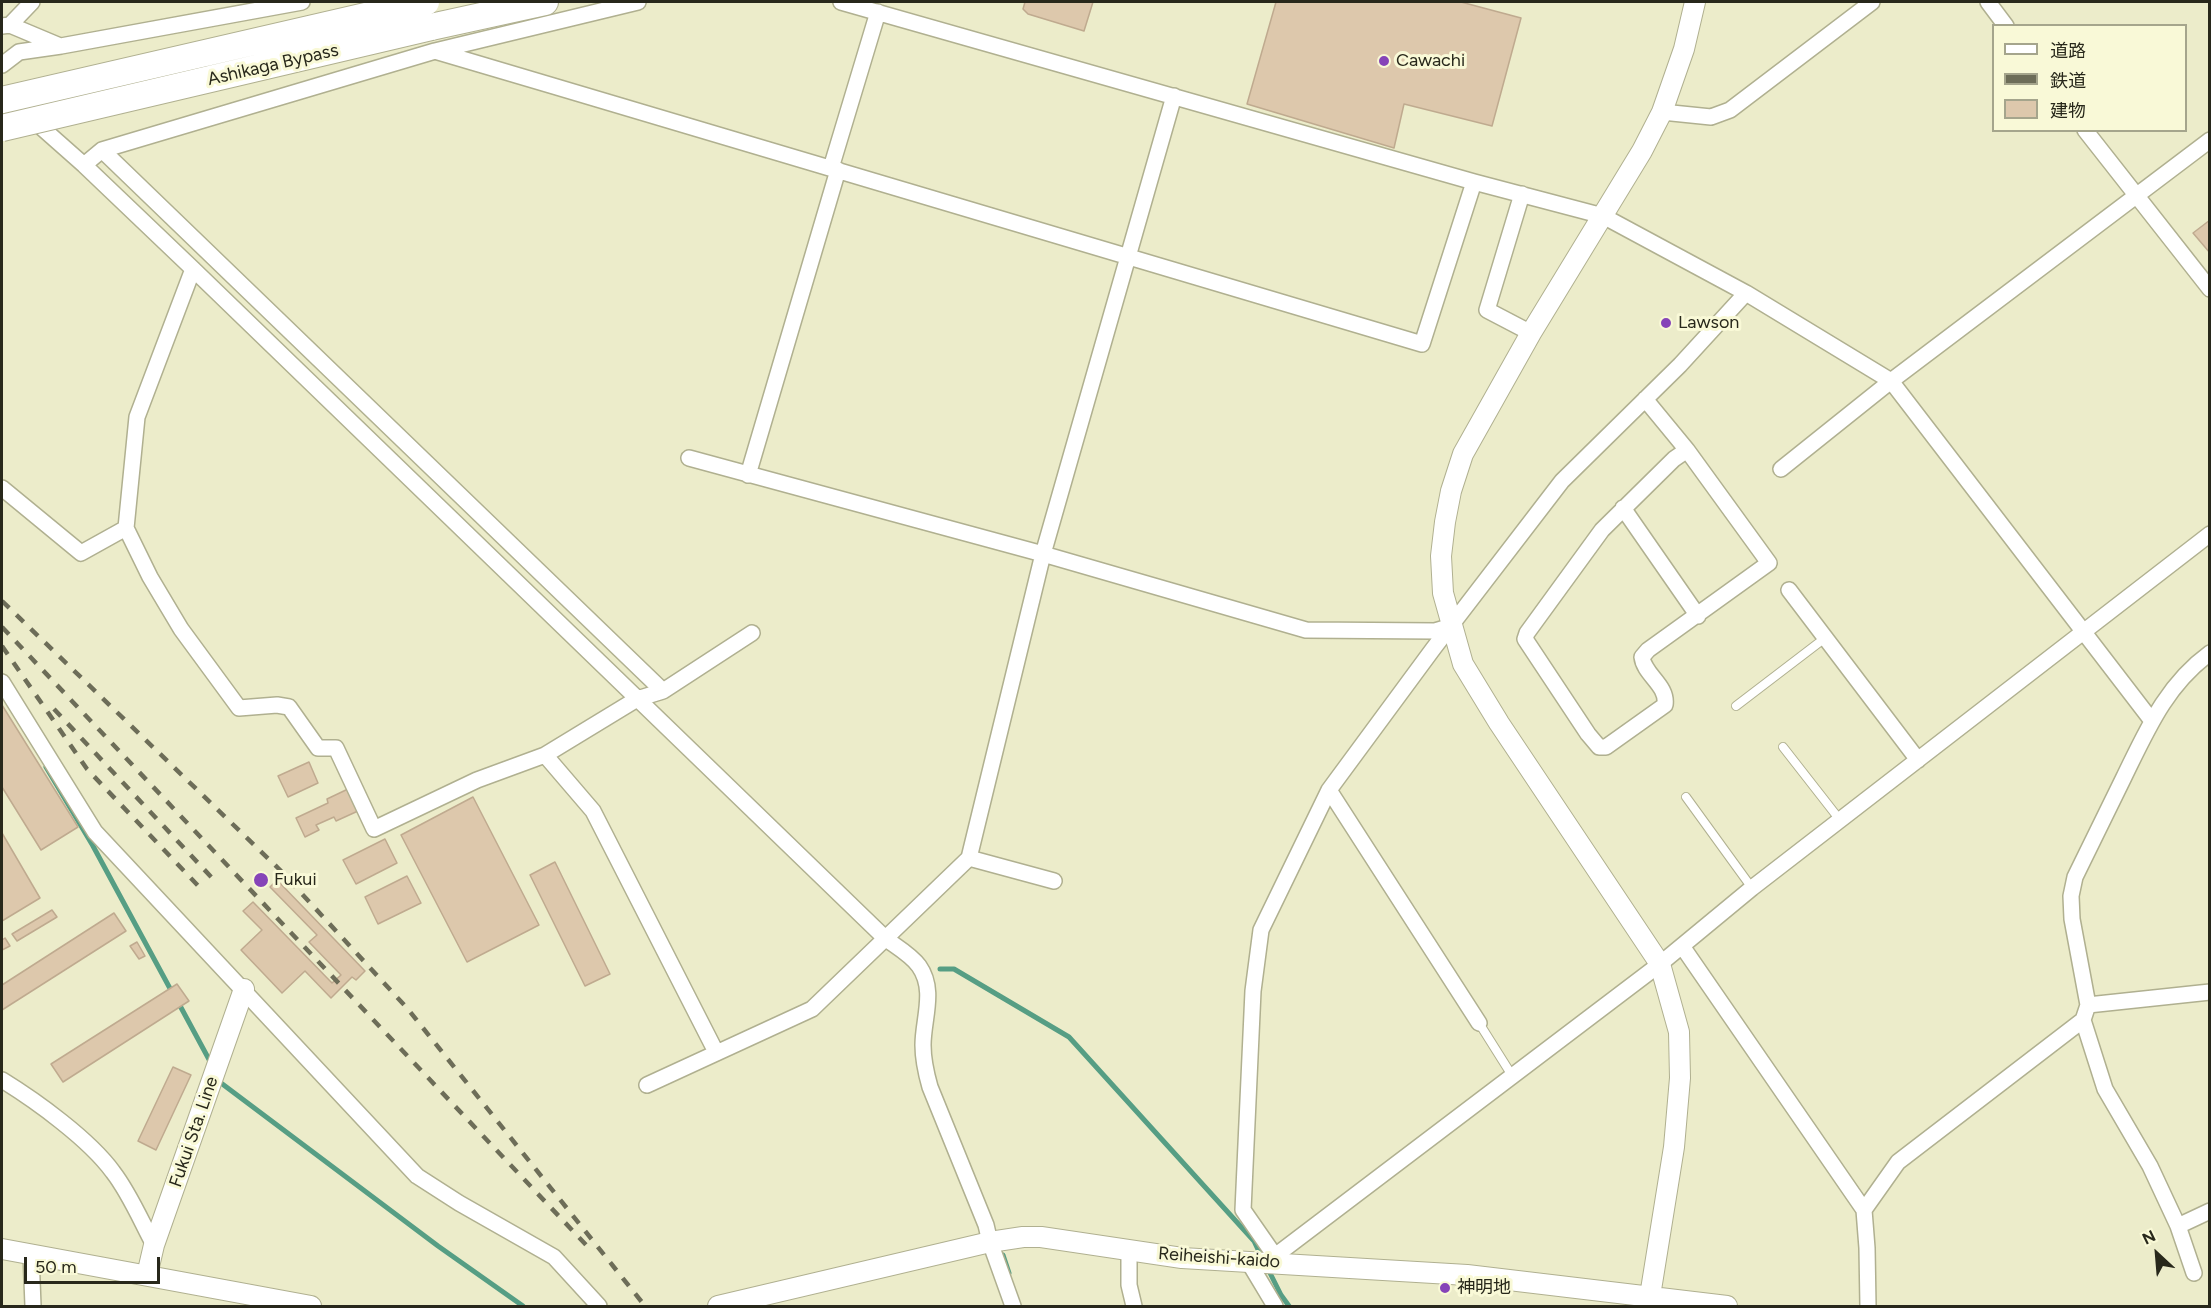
<!DOCTYPE html>
<html>
<head>
<meta charset="utf-8">
<style>
	body { margin:0 }
	#map { position:relative; width:2211px; height:1308px; overflow:hidden; background:#ececca; font-family:Figtree,"Noto Sans JP",sans-serif }
	canvas { display:block }
	.frame { position:absolute; inset:0; border:3px solid #28281b; pointer-events:none }
	.legend { position:absolute; left:1992px; top:24px; width:195px; height:108px; box-sizing:border-box; background:#f9f9d7; border:2px solid #a5a58c; margin:0; padding:8px 10px; list-style:none; font-size:18px; color:#28281b }
	.legend li { display:flex; align-items:center; gap:12px; height:30px }
	.legend b { width:30px; border:2px solid #a5a58c }
	.north { position:absolute; left:2127px; top:1224px; width:60px; height:60px; -webkit-text-stroke:4px #f9f9d7; paint-order:stroke; rotate:334deg; font-size:16px; font-weight:700; line-height:24px; text-align:center; color:#28281b }
	.north::after { content:''; display:block; margin:auto; width:21px; height:27px; background:#28281b; clip-path:polygon(50% 0,100% 100%,50% 72%,0 100%) }
	.scale { position:absolute; left:24px; top:1257px; width:136px; height:27px; box-sizing:border-box; border:3px solid #28281b; border-top:0; padding-left:8px; font-size:18px; line-height:21px; white-space:nowrap; color:#28281b; -webkit-text-stroke:4px #f9f9d7; paint-order:stroke }
</style>
</head>
<body>
<div id="map">
<canvas width="2211" height="1308"></canvas>
<div class="frame"></div>
<ul class="legend">
<li><b style="height:8px;background:#fff"></b>道路</li>
<li><b style="height:8px;background:#6d6d58"></b>鉄道</li>
<li><b style="height:16px;background:#ddc8ac"></b>建物</li>
</ul>
<div class="north">N</div>
<div class="scale">50 m</div>
</div>
<script>
const ctx = document.querySelector('canvas').getContext('2d');
ctx.lineJoin = 'round';
function trace(path, color, width, dash) {
  ctx.strokeStyle = color;
  ctx.lineWidth = width;
  ctx.lineCap = dash ? 'butt' : 'round';
  ctx.setLineDash(dash || []);
  ctx.stroke(path);
}
function paint(path, color) {
  ctx.fillStyle = color;
  ctx.fill(path, 'evenodd');
}
function drawText(font, color, halo, rows, align = 'center') {
  ctx.font = font + ' Figtree,"Noto Sans JP",sans-serif';
  ctx.lineWidth = 6;
  ctx.setLineDash([]);
  ctx.textBaseline = 'middle';
  ctx.strokeStyle = halo;
  ctx.fillStyle = color;
  for (const [text, x, y, turn = 0] of rows) {
    ctx.save();
    ctx.translate(x, y);
    ctx.rotate((+turn || 0) * Math.PI / 180);
    ctx.textAlign = isNaN(turn) ? turn : align;
    if (halo) ctx.strokeText(text, 0, 0);
    ctx.fillText(text, 0, 0);
    ctx.restore();
  }
}
trace(new Path2D(`
	M46 767 93 846 173 994
	M940 969H954L1069 1037 1254 1241 1262 1258
	M178 1002 212 1065
	M219 1079 221 1083 438 1246 523 1306
	M1003 1255 1009 1273
	M1267 1267 1281 1295 1289 1306`), '#569e84', 5);
const building = new Path2D(`
	M1025 2H1093L1084 31 1028 14 1023 9Z
	M1276 2H1461L1521 18 1492 126 1404 104 1394 148 1247 104Z
	M2210 220V253L2193 233Z
	M2 705 78 827 41 850 2 787Z
	M309 762 318 783 288 797 278 776Z
	M348 789 358 811 336 821 334 817 316 825 319 830 305 837 296 818 328 803 327 799Z
	M473 797 539 925 467 962 401 835Z
	M2 833 40 898 2 921Z
	M385 839 397 863 356 884 343 860Z
	M555 862 610 974 585 986 530 875Z
	M407 876 421 903 378 924 365 897Z
	M277 880 365 971 356 980 352 977 331 998 305 971 282 993 241 950 262 930 243 911 253 902 332 983 341 975 309 942 317 935 270 887Z
	M52 910 57 917 17 941 12 934Z
	M114 913 126 931 2 1010V985Z
	M5 938 10 946 2 950V940Z
	M137 942 145 956 139 959 130 946Z
	M177 984 189 1001 63 1082 51 1064Z
	M173 1067 191 1075 156 1150 138 1141Z`);
paint(building, '#ddc8ac');
trace(building, '#bfaa8f', 1.5);
const lane = new Path2D(`
	M1736 706 1825 638
	M1783 747 1840 820
	M1686 797 1752 888
	M1479 1023 1513 1077`);
const street = new Path2D(`
	M841 2 1474 182 1603 216 1746 293 1891 381 2152 721
	M1988 2 2006 26
	M10 25 32 2
	M2 26 10 25 60 46
	M435 51C764 148 1092 248 1422 344L1474 182
	M2 65 19 52 61 46 302 2
	M6 96 84 165 193 269 886 939C897 947 911 955 919 966 936 990 923 1019 923 1045 923 1059 926 1073 930 1087L986 1225 990 1242 1013 1306
	M1662 112 1711 117 1730 110 1872 2
	M2085 130 2210 289
	M102 150 663 691
	M84 165 102 150 435 51 638 2
	M831 168 878 12
	M1522 194 1487 310 1531 333
	M1645 399 1687 450 1769 563 1648 650 1642 657C1644 675 1668 685 1665 705L1606 747H1599L1588 734 1525 639 1527 633 1602 530 1674 459 1687 450
	M689 458 1043 554 1306 630 1435 631 1452 626
	M1781 469 1891 381 2210 140
	M748 475 838 170
	M2 488 81 553 126 528 150 577 181 629 239 708 277 705 289 707 318 748H336L374 829 477 780 545 755 637 699 663 691 752 633
	M1623 508 1698 616
	M126 528 137 417 193 269
	M1789 590 1918 760
	M2 682 95 832 417 1176 459 1203 554 1257 599 1306
	M545 755 593 811 716 1052
	M1329 790 1479 1023
	M969 858 1054 881
	M1682 946 1864 1210
	M2088 1005 2210 992
	M2 1080C36 1101 89 1139 113 1172 130 1194 141 1221 154 1245
	M647 1085 812 1009 969 858 1043 554 1174 96
	M2178 1226 2210 1211
	M1129 1250V1285L1134 1306
	M31 1254 33 1306
	M1275 1256 1660 964 1752 888 2210 534
	M1248 1261 1275 1306
	M1267 1262 1275 1256 1243 1210 1253 991 1261 930 1329 790 1433 649 1562 481 1680 365 1746 293
	M2194 1273 2178 1226 2150 1166 2105 1089 2083 1020 2088 1005 2072 919 2071 896 2075 877C2091 844 2107 811 2124 777 2147 730 2166 685 2210 653
	M1868 1306 1867 1248 1864 1210 1898 1162 2083 1020`);
const secondary = new Path2D(`
	M2 1249 311 1306
	M147 1275 154 1245 244 989
	M1650 1296 1674 1147 1680 1078 1679 1032 1660 964 1499 723 1463 664 1443 593 1441 556 1445 522 1451 491 1463 454 1531 333 1642 151 1662 112 1684 49 1695 2
	M718 1306 990 1242 1023 1237H1041L1182 1258 1467 1275 1727 1306`);
const highway = new Path2D(`
	M431 27 545 2`);
trace(lane, '#b0b090', 10);
trace(street, '#b0b090', 18);
trace(secondary, '#b0b090', 22);
trace(highway, '#b0b090', 28);
trace(lane, '#fff', 8);
trace(street, '#fff', 15);
trace(secondary, '#fff', 20);
trace(highway, '#fff', 26);
trace(new Path2D(`
	M2 601 279 869 407 1008 645 1306
	M2 627 589 1248
	M2 646 87 769 204 892
	M54 709 214 880`), '#6d6d58', 4.5, [10, 10]);
const highwayBridge = new Path2D(`
	M2 100 426 2
	M2 128 431 27`);
trace(highwayBridge, '#b0b090', 28, []);
trace(highwayBridge, '#fff', 26);
for (const [x, y, r, color] of [
	[1384,61,6,"#8644b8"],
	[1666,323,6,"#8644b8"],
	[261,880,8,"#8644b8"],
	[1445,1288,6,"#8644b8"]
]) {
  const dot = new Path2D();
  dot.arc(x, y, r, 0, 2 * Math.PI);
  ctx.fillStyle = color;
  ctx.fill(dot);
  trace(dot, '#f9f9d7', 2);
}
drawText('18px', '#28281b', '#f9f9d7', [
	["Cawachi",1396,61],
	["Lawson",1678,323],
	["Fukui",274,880],
	["神明地",1457,1288]
], 'left');
drawText('18px', '#28281b', '#f9f9d7', [
	["Ashikaga Bypass",273,65,-13],
	["Fukui Sta. Line",194,1132,-71],
	["Reiheishi-kaido",1219,1258,4]
]);
</script>
</body>
</html>
